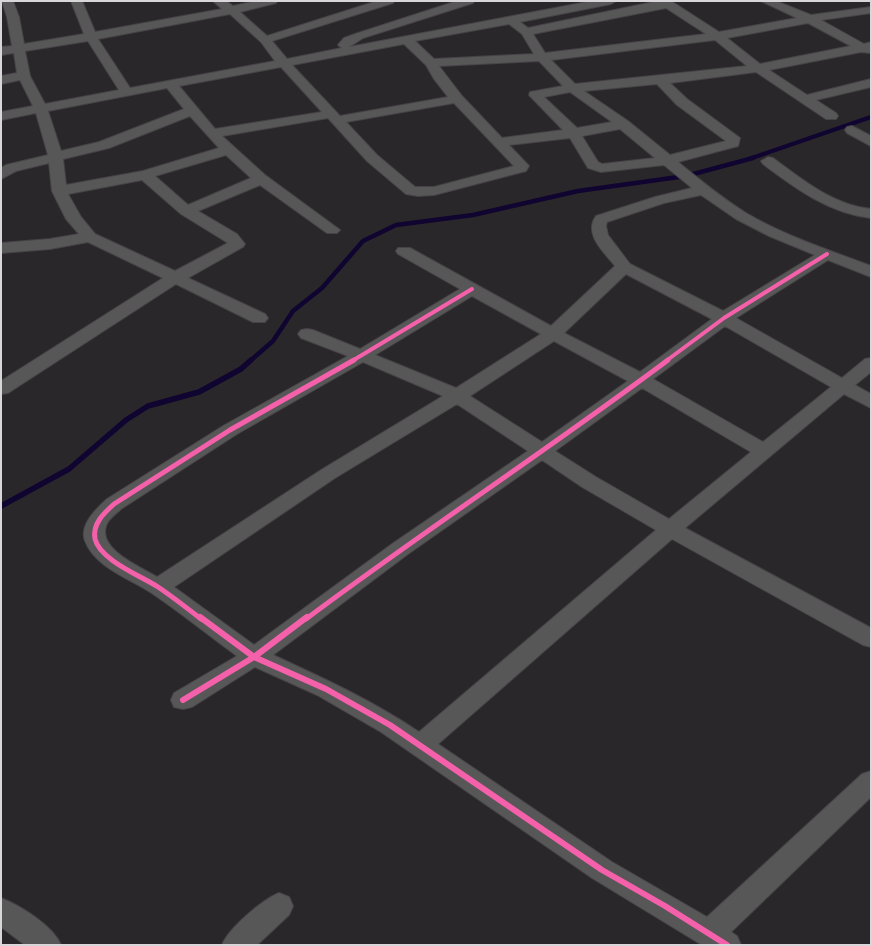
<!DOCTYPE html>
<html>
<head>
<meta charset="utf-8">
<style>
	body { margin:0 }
	#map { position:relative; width:872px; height:946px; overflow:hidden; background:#2a272a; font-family:"Noto Serif",serif }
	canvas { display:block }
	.frame { position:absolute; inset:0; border:2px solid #d9d6d9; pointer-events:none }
</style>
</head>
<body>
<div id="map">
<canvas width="872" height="946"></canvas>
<div class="frame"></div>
</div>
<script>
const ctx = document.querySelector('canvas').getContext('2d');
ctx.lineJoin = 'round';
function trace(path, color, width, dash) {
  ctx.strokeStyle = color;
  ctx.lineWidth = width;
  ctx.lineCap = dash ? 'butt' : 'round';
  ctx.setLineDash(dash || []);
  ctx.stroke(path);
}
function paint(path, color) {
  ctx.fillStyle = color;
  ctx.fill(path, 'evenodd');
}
trace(new Path2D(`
	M749 159 871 117`), '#100430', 4);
trace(new Path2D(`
	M250 361 273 341 293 311 322 288 363 241 396 225 473 215 578 191 686 176 753 158`), '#100430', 4.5);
trace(new Path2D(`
	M1 506 69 469 126 420 148 406 199 392 241 369 251 360`), '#100430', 5.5);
const minor = new Path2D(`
	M2 1H13L19 17 24 44 84 34 71 1H82L95 32 222 9 213 1H226L233 6 256 1H277L276 3 240 12 267 36 377 1H394L393 3 272 41 287 59 342 48 338 45 344 38 355 34 457 1H474L473 3 363 38 349 47 592 1H616L611 4 520 22 528 28 658 1H671L719 32 797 18 761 1H776L811 15 871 7V13L821 20 864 44 871 42V53L861 52 769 70 807 95 871 79V87L816 100 836 113 838 116 836 119H826L756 72 670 83 687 99 740 138 738 146 678 162C700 180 722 198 746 213 785 236 829 250 871 266V277L828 260 736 318 842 378 865 359 871 358V372L855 385 871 394V408L844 394 685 528 871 628V647L863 645 672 539 438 744 612 862 707 917 862 774 871 771V797L731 932 737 936 741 945H702L592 878 381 732 317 695 255 667 192 707 183 709 174 707 171 700 174 693 237 656C208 635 180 612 150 592 128 578 95 567 85 541 79 525 96 509 107 499L223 426 348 356 301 338 298 334 301 330 307 329 313 330 360 349 460 289 398 254 396 251 398 248H410L551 326 615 266C604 252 583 234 596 216L655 197 692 188 664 165 601 172 588 168 570 138 509 145 529 166 526 171 434 195 418 196 406 194 367 161 328 118 222 136 265 175 340 230 337 233H327L260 185 198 211 237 234 245 244 243 247 188 278 265 314 268 318 265 322H253L176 284 8 393 1 394V381L163 278 88 242 50 249 1 253V243L50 239 79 234 66 219 52 191 49 163 16 171 1 179V168L6 165 48 155 36 113 1 120V112L33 106 20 80 1 84V76L17 73 14 53 1 55V47L12 46 7 17ZM666 8 706 34 545 53 533 34ZM230 14 261 42 275 61 130 88 98 39ZM808 23 851 46 760 64 727 38ZM509 24 522 34 534 54 434 59 415 41ZM715 40 747 66 575 84 551 60ZM88 41 119 90 45 104 30 76 25 51ZM404 44 426 65 434 79 448 97 340 116 292 65ZM539 61 563 86 530 92 529 95 563 130 502 138 462 96 439 66ZM281 67 322 112 215 129 179 86ZM657 84 677 105 726 141 670 155 628 121 584 91ZM167 88 184 109 99 142 61 151 48 111ZM570 92 612 122 577 128 544 97ZM454 103 514 166 434 187H415L377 155 346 122ZM190 116 219 148 143 171 66 185 63 159 109 148ZM620 129 655 158 602 164 598 162 582 136ZM226 155 251 178 188 205 155 176ZM142 180 181 214 228 243 175 271 95 234 81 217 68 194ZM701 195 736 219 769 236 815 255 723 311 630 264 608 235 606 226 607 222 664 203ZM626 274 712 319 640 372 564 333ZM472 296 541 334 456 388 375 355ZM725 326 831 387 763 442 653 379ZM554 341 628 381 542 442 470 396ZM363 362 443 396 321 470 157 577C141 567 98 550 106 526 108 519 116 514 121 509L237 434ZM642 388 751 452 669 519 596 477 555 451ZM457 404 528 451 392 544 254 645 174 587 335 478ZM542 460 582 487 656 530 419 732C373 701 323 678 273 655L408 554Z
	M852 126 871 136V146L847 133 845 130 847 127Z
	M768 157 773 158C803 180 833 205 871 209V218C829 213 796 189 763 164L761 161Z
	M279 893 289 897 293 906 289 915 257 945H222C229 928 262 900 279 893Z
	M1 898C21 906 53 926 61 945H25L1 927Z`);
trace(minor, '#464346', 2);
paint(minor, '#585758');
trace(new Path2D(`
	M352 361 472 289
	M666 361 724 318 827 254`), '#f560ab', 4);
trace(new Path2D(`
	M201 619C187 608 173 597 158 587 141 576 100 560 95 539 92 524 104 513 114 504L230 430 354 360
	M306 619C425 530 549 449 668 360`), '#f560ab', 5);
trace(new Path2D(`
	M200 617 254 657 326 689 390 725 602 870 665 906 727 945
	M183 700 254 657 307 617`), '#f560ab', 6);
</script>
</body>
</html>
